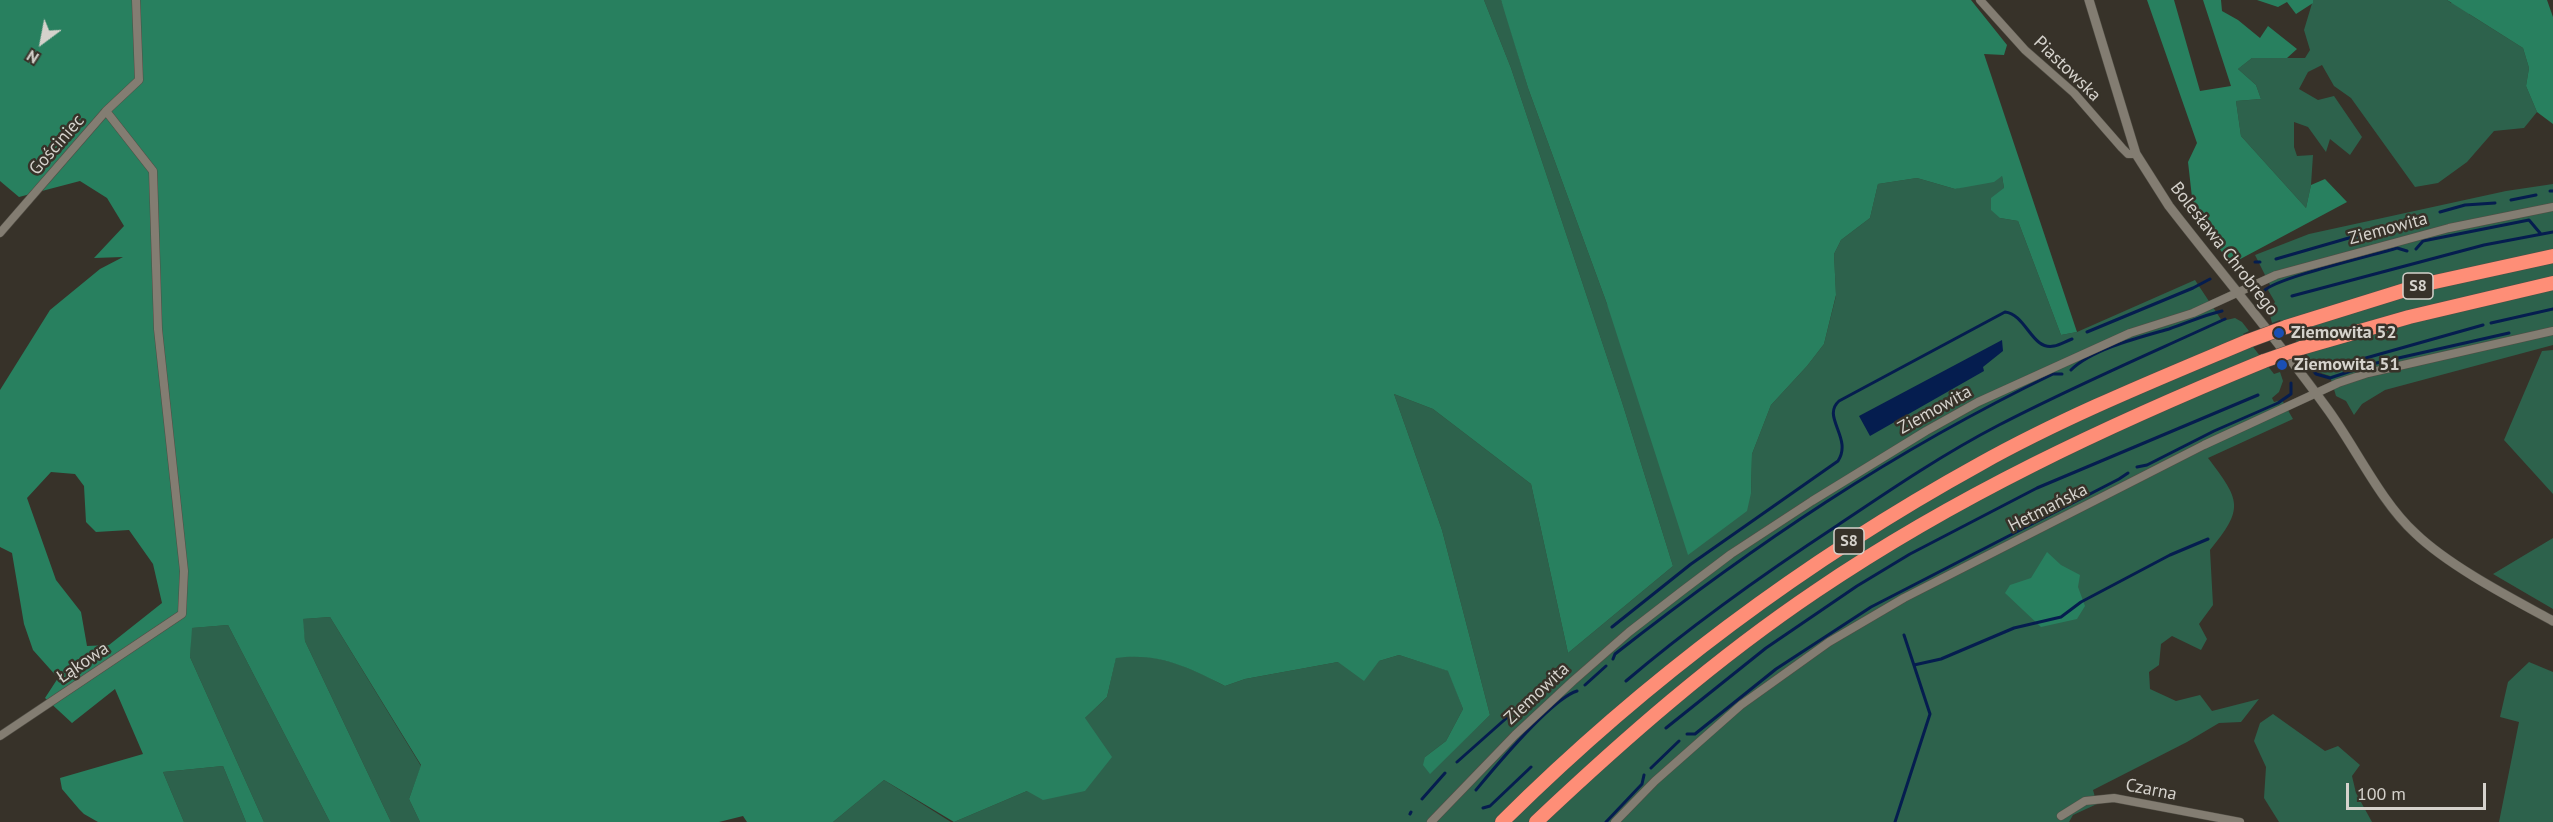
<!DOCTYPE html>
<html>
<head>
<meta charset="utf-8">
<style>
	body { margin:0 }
	#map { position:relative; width:2553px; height:822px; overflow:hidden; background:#373229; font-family:"PT Sans",sans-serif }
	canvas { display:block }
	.north { position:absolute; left:12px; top:12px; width:60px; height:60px; -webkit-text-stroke:4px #373229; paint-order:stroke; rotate:212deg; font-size:16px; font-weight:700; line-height:24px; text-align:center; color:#d5d2cc }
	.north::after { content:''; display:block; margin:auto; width:21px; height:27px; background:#d5d2cc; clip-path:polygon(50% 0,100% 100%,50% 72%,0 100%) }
	.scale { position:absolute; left:2346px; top:783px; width:140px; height:27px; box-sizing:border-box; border:3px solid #d5d2cc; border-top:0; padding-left:8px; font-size:18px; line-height:21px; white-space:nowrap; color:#d5d2cc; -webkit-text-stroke:4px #373229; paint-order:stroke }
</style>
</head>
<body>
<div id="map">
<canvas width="2553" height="822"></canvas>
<div class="north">N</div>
<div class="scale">100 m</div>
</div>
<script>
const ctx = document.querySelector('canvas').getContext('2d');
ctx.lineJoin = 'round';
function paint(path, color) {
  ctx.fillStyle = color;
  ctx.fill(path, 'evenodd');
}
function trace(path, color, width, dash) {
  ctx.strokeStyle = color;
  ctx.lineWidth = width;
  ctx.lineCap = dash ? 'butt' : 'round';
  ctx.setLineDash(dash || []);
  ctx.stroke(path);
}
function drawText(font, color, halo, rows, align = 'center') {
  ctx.font = font + ' "PT Sans",sans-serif';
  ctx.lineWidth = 5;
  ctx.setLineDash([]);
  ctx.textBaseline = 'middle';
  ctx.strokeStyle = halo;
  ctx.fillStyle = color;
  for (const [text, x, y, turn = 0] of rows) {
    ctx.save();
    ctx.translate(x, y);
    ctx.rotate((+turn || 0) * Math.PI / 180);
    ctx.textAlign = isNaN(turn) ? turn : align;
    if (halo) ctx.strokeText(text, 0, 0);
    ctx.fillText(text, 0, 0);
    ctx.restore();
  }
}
paint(new Path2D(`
	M1484 0H1501L1505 10 1528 88 1607 304 1751 493 1752 454 1771 405 1807 366 1824 344 1836 296 1834 254 1841 240 1870 218 1878 184 1917 178 1955 189 2002 176 2004 188 2000 218 2018 221 2061 335 2077 332 2195 280 2222 321 2235 318 2242 322 2249 331 2243 334 2274 374 2280 372 2283 381 2279 392 2272 398 2274 402 2282 400 2293 419 2208 458C2240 500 2245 508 2210 550L2213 605 2199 624 2207 639 2201 650 2172 636 2161 644 2159 665 2149 672 2150 689 2176 701 2200 695 2212 711 2259 699 2241 722 2219 723 2187 742 2093 790 2097 804 2073 815 2069 822H954L1027 791 1085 718 1107 697 1116 657C1158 652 1189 667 1225 686L1245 679 1338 662 1379 661 1399 655 1449 671 1463 709 1446 741 1425 757 1430 773 1490 715 1442 530 1394 394 1433 409 1531 484 1568 653 1673 566 1622 402 1511 68Z
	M2313 0H2447L2451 3 2498 0 2469 14 2523 48 2529 68 2526 86 2537 112 2524 128 2494 131 2467 162 2438 183 2415 187 2351 98 2334 86 2322 65 2308 72 2299 89 2318 100 2334 96 2362 137 2350 155 2330 139 2326 152 2308 127 2294 122V147L2297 156 2313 155 2311 185 2306 208 2241 136 2236 101 2261 99 2256 85 2238 69 2252 58H2305L2310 50 2304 30Z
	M2553 184V345L2385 390 2362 404 2354 415 2346 401 2336 396 2330 376 2315 371 2307 361 2310 359 2280 320 2272 323 2269 311 2275 302 2268 290 2270 285 2255 255 2309 234 2506 191Z
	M2553 350V494L2504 440 2542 351Z
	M2553 538V609L2493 574Z
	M330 617 421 766 409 799 420 822H391L305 641 302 619Z
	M228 625 330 822H264L190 657 191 628Z
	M2529 662 2553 672V822H2499L2519 722 2500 717 2508 682Z
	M2273 714 2325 751 2338 746 2360 765 2352 776 2356 793 2372 822H2279L2264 798 2266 767 2254 741 2260 723Z
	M223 766 246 822H184L163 772Z
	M884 780 951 822H833Z`), '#2d624c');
paint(new Path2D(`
	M0 0H1484L1511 68 1622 402 1673 566 1568 653 1531 484 1433 409 1394 394 1442 530 1490 715 1430 774 1423 765 1425 757 1446 741 1463 709 1448 671 1399 655 1379 661 1364 681 1338 662 1245 679 1225 686C1189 667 1157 652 1116 658L1107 697 1085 718 1112 757 1085 791 1043 800 1027 791 954 822 884 780 833 822H747L743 816 719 822H420L409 799 421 765 330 617 303 619 305 641 391 822H330L228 625 192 628 190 657 264 822H246L223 766 163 772 184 822H98L84 814 79 809 62 789 60 778 143 754 115 689 72 723 45 698 58 678 33 650 24 624 12 553 0 547V390L50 310 100 269 123 257 94 258 124 226 107 198 80 181 19 197 0 181ZM51 472 75 474 84 486 86 522 96 532 129 530 153 564 162 603 109 645 87 646 81 612 56 580 27 498Z
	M1501 0H1971L2007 45 2004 55 1984 54 2077 332 2061 335 2018 221 2000 218 1991 210V198L2004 188 2002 176 1994 182 1955 189 1917 178 1878 184 1870 218 1841 240 1834 254 1836 295 1824 344 1807 366 1771 405 1752 454 1751 493 1747 511 1688 555 1607 304 1528 88Z
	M2147 0H2174L2200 91 2231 86 2203 0H2221L2222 11 2238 20 2260 38 2268 26 2297 49 2287 58H2252L2238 69 2256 85 2261 99 2236 101 2241 136 2306 208 2311 185 2325 179 2347 202 2231 264 2194 215 2188 162 2197 143Z
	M2257 0H2313V3L2296 14 2287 2 2278 7Z
	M2447 0H2547L2553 17V124L2537 112 2526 86 2529 68 2523 48Z
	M2047 552 2061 565 2080 575 2078 587 2085 606 2077 619 2041 627 2005 593 2010 585 2031 578Z`), '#28805f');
paint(new Path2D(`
	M2002 340 2003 351 1983 367 1984 371 1870 436 1859 416Z`), '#051d4f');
trace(new Path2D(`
	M2550 191H2553
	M2511 200 2536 195
	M2440 212 2465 205 2495 203
	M2416 249 2423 241 2529 220 2540 233
	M2276 259 2425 216
	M2255 262H2260
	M2234 269 2241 266
	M2292 296 2484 245 2553 232
	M2260 304C2260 299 2261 295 2264 291 2275 278 2375 255 2397 248L2407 251
	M2491 323 2553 309
	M2087 332 2193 288 2210 279
	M2341 365 2483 325
	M2311 368 2316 374 2330 378 2372 364 2509 333
	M2071 370C2092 349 2141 337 2169 329 2187 323 2204 315 2222 311
	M2137 467 2147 465 2214 431 2278 403 2291 394V383
	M1612 627 1691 564 1838 461C1853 438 1821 417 1839 401L2005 312C2026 314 2032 351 2054 346 2060 345 2066 341 2072 339
	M1613 659 1615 654C1754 545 1893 451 2053 374H2062
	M1914 665 1941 659 2014 628 2061 617 2081 602 2170 555 2208 539
	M1626 681C1693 624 1765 573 1838 525 1890 490 1943 454 1999 425 2074 386 2149 354 2225 319
	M1585 685 1606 666
	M1666 728 1766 648 1857 586 1910 554 2037 488 2258 395
	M1687 734H1695L1776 669 1871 607 2119 479 2128 473
	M1457 762 1547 682
	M1651 768 1679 741
	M1476 790C1495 767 1551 699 1577 691
	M1422 799 1445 773
	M1483 808 1490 806 1531 767
	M1410 814 1411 812
	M1606 822 1642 784 1644 775
	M1895 822 1930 714 1904 635`), '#051d4f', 3);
const minor = new Path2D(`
	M1980 0 2025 50 2074 93 2122 148 2128 154H2136
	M0 233 106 111 139 80 136 0
	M0 736 182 614 184 571 158 329 153 171 106 111
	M2061 816 2085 801 2114 798 2240 822
	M1431 822 1515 735 1573 681 1629 632 1682 591 1731 554 1812 501 1926 431 1978 402 2130 333 2193 313 2276 275 2449 228 2553 207
	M1615 822 1655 781 1741 705 1829 642 1904 598 2204 445 2338 383 2368 373 2553 331`);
const tertiary = new Path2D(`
	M2089 0 2136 154 2169 206C2221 273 2276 338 2326 407 2355 446 2380 501 2415 533 2449 566 2511 598 2553 621`);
const motorway = new Path2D(`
	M2286 327 2421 285 2553 256
	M2301 348 2409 317 2553 283
	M1502 822C1644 681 1804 561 1980 464 2066 416 2158 379 2248 341
	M1536 822C1624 739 1715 659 1816 591 1956 496 2108 425 2264 361`);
trace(minor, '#514e45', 9);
trace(tertiary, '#514e45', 10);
trace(motorway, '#514e45', 15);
trace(minor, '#837d72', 8);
trace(tertiary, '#837d72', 9);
trace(motorway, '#fe8e77', 14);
const motorwayBridge = new Path2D(`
	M2248 341 2286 327
	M2264 361 2301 348`);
trace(motorwayBridge, '#514e45', 15, []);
trace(motorwayBridge, '#fe8e77', 14);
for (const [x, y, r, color] of [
	[2279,333,6,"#1a4fb4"],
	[2282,365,6,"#1a4fb4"]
]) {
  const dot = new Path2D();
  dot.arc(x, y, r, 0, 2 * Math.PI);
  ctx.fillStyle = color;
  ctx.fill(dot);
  trace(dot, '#373229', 2);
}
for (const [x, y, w] of [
	[2418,286,30],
	[1849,541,30]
]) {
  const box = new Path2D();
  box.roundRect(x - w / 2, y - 13, w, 26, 4.5);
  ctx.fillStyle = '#373229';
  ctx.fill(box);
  trace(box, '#d5d2cc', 1.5);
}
drawText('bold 16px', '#d5d2cc', null, [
	["S8",2418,286],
	["S8",1849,541]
]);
drawText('18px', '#d5d2cc', '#373229', [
	["Piastowska",2067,69,44],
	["Gościniec",57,145,-49],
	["Ziemowita",2388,229,-15],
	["Bolesława Chrobrego",2224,249,52],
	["Ziemowita",1935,410,-29],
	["Hetmańska",2048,508,-27],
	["Łąkowa",83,663,-34],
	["Ziemowita",1537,694,-43],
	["Czarna",2151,790,11]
]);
drawText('bold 18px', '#d5d2cc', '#373229', [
	["Ziemowita 52",2291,333],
	["Ziemowita 51",2294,365]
], 'left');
</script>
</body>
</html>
